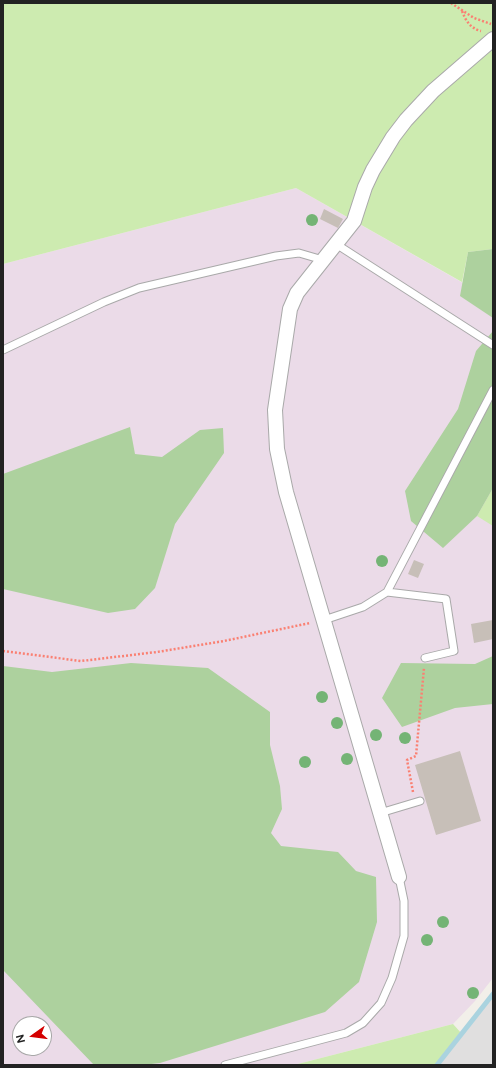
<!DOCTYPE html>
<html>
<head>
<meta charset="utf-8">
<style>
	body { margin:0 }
	#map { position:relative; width:496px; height:1068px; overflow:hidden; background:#f2efe9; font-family:Figtree,sans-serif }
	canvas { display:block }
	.frame { position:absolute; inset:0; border:4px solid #222; pointer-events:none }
	.north { position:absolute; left:12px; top:1016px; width:40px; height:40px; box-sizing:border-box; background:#fff; border:1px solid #a7a7a7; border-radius:50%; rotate:256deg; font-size:11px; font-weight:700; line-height:16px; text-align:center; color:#222 }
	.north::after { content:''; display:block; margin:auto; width:14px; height:18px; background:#d40000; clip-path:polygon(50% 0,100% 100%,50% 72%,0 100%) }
</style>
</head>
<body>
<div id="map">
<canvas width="496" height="1068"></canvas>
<div class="frame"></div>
<div class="north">N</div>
</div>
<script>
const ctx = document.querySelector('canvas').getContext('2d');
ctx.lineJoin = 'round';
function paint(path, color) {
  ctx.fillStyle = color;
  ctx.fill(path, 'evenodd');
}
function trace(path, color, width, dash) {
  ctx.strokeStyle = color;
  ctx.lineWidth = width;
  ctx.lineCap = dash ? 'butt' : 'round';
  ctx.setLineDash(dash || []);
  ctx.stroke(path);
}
paint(new Path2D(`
	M493 994V1065H437Z`), '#e0dfdf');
paint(new Path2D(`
	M296 188 493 300V978L475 1001 453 1024 294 1065H3V264ZM20 1024H44V1048H20Z`), '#ebdbe8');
paint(new Path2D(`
	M3 3H493V249L468 252 462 282 296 188 3 264Z
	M493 488V526L477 516Z
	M453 1024 462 1034 437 1065H294Z`), '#cdebb0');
paint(new Path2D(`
	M493 249V318L460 296 468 252Z
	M493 331V488L477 516 443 548 411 521 405 491 458 409 476 351Z
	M130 427 135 454 162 457 200 430 223 428 224 453 175 524 155 588 135 609 108 613 3 589V474Z
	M493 656V704L455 708 402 727 382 698 401 663 475 664Z
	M131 663 208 668 270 712V745L280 786 282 809 271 833 281 846 338 852 356 871 376 877 377 922 359 982 325 1012 160 1063 143 1065H94L3 970V666L52 672Z`), '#add19e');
trace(new Path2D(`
	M437 1065 493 994`), '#aad3df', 5);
paint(new Path2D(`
	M324 209 343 219 338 228 320 219Z
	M414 560 424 564 418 578 408 574Z
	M493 620V639L474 643 471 624Z
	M460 751 481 821 436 835 415 765Z`), '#c7bfb8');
const lane = new Path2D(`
	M336 244 493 345
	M3 350 104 302 139 288 276 256 299 253 323 260
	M387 592 446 599 454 651 425 658
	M324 620 363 607 387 592 493 390
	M380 813 420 801
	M225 1065 346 1033 363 1023 381 1003 392 978 404 936V901L399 877`);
const street = new Path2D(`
	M399 877 286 492 277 449 275 410 290 309 297 293 354 221 365 187 373 170 393 137 406 120 433 91 493 39`);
trace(lane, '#a9a9a9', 9);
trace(street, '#a9a9a9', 16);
trace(new Path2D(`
	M451 3 474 18 491 24
	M462 11C466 21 470 28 481 31
	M3 651 81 661 157 652 224 641 310 623
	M413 792 407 760 416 756 424 668`), '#fa8072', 2.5, [2, 2]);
trace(lane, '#fff', 7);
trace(street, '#fff', 14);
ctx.fillStyle = '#74b475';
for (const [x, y] of [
	[312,220],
	[382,561],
	[322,697],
	[337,723],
	[376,735],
	[405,738],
	[347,759],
	[305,762],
	[443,922],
	[427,940],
	[473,993]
]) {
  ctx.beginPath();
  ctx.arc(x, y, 6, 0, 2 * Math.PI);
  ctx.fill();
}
</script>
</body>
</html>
